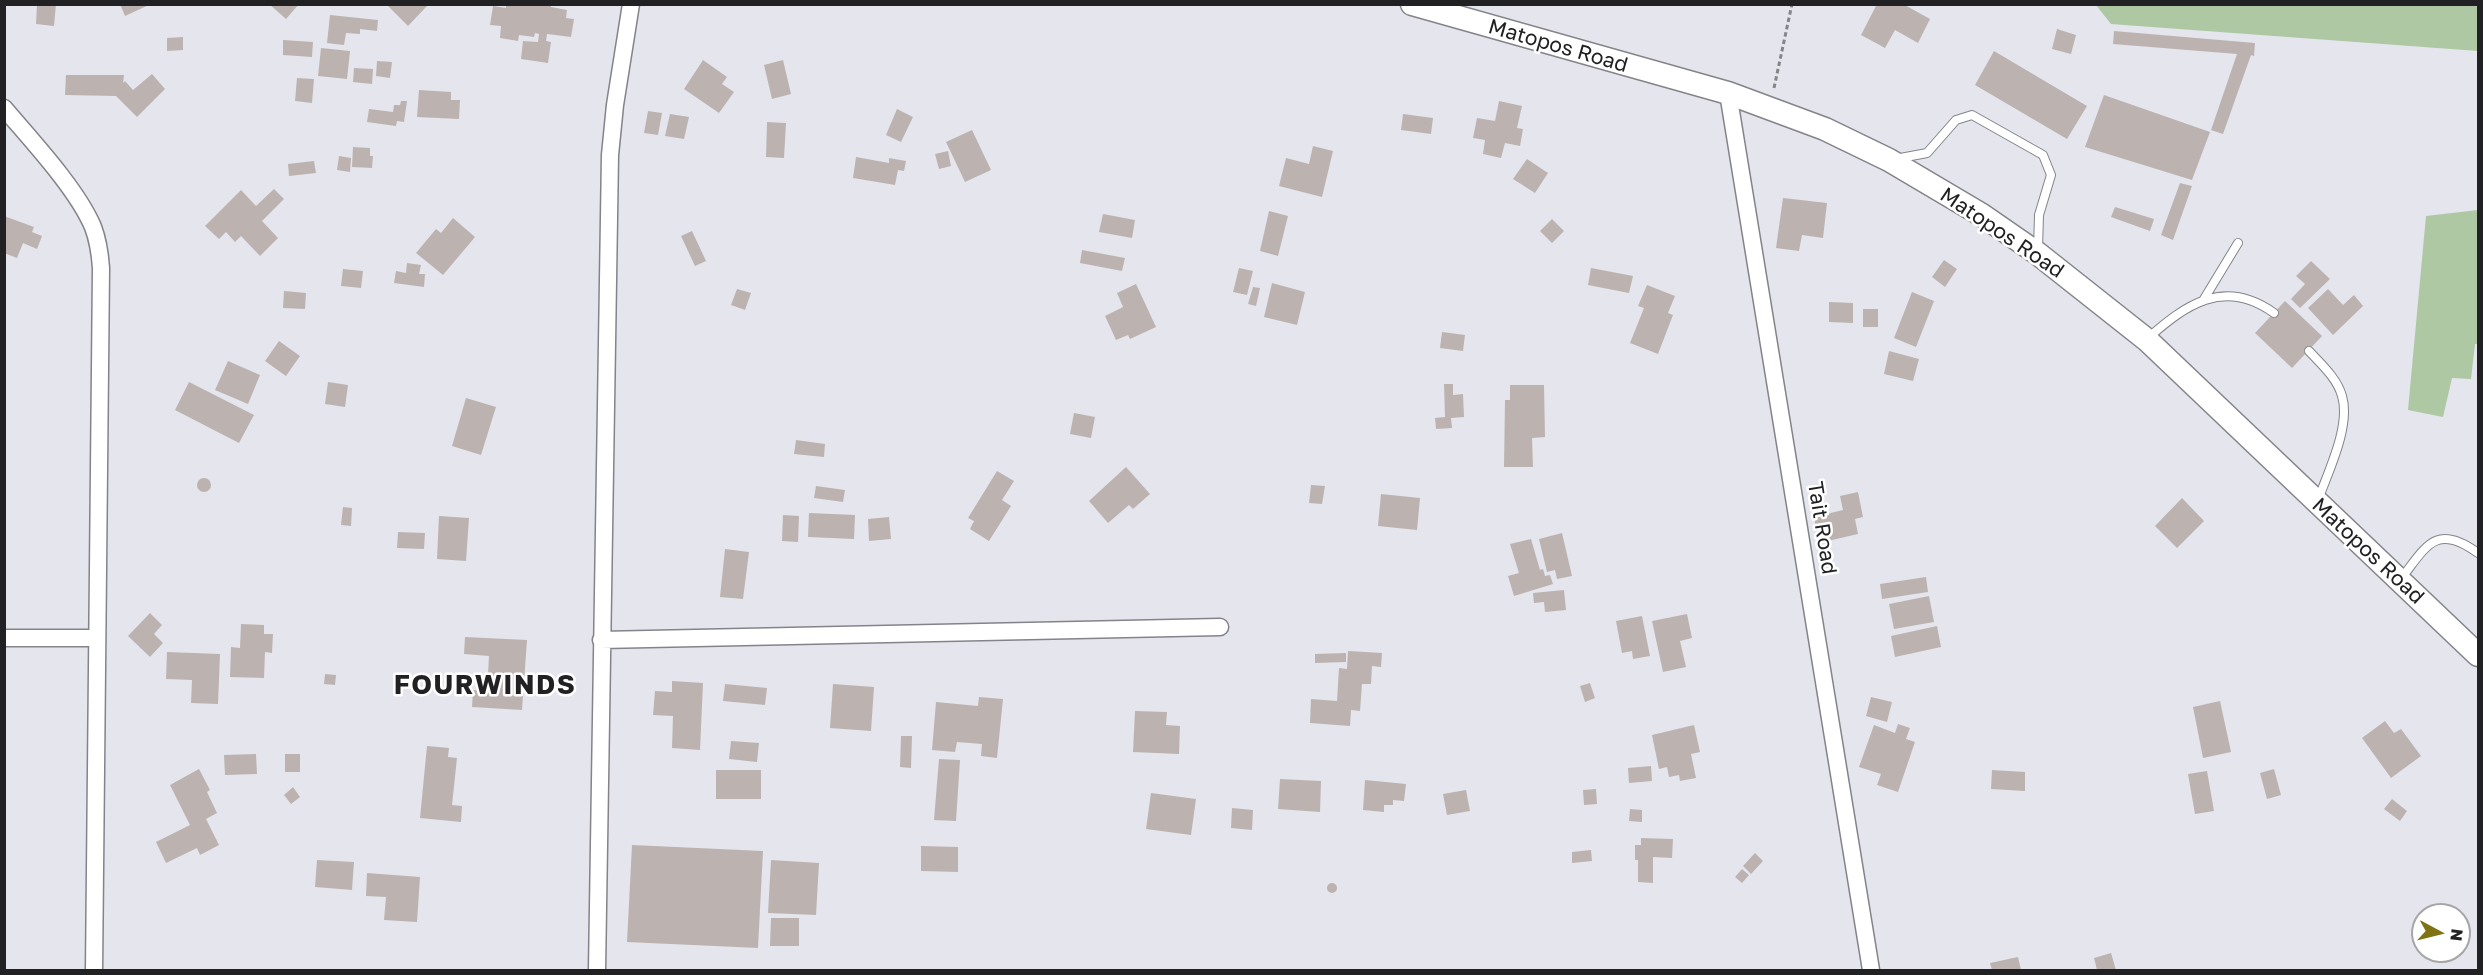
<!DOCTYPE html>
<html>
<head>
<meta charset="utf-8">
<style>
	body { margin:0 }
	#map { position:relative; width:2483px; height:975px; overflow:hidden; background:#e5e5ed; font-family:"Golos Text",sans-serif }
	canvas { display:block }
	.frame { position:absolute; inset:0; border:6px solid #212124; pointer-events:none }
	.north { position:absolute; left:2411px; top:903px; width:60px; height:60px; box-sizing:border-box; background:#fff; border:2px solid #a6a6a7; border-radius:50%; rotate:97deg; font-size:16px; font-weight:700; line-height:24px; text-align:center; color:#212124 }
	.north::after { content:''; display:block; margin:auto; width:21px; height:27px; background:#807314; clip-path:polygon(50% 0,100% 100%,50% 72%,0 100%) }
</style>
</head>
<body>
<div id="map">
<canvas width="2483" height="975"></canvas>
<div class="frame"></div>
<div class="north">N</div>
</div>
<script>
const ctx = document.querySelector('canvas').getContext('2d');
ctx.lineJoin = 'round';
function paint(path, color) {
  ctx.fillStyle = color;
  ctx.fill(path, 'evenodd');
}
function trace(path, color, width, dash) {
  ctx.strokeStyle = color;
  ctx.lineWidth = width;
  ctx.lineCap = dash ? 'butt' : 'round';
  ctx.setLineDash(dash || []);
  ctx.stroke(path);
}
function drawText(font, color, halo, rows, align = 'center') {
  ctx.font = font + ' "Golos Text",sans-serif';
  ctx.lineWidth = 5;
  ctx.setLineDash([]);
  ctx.textBaseline = 'middle';
  ctx.strokeStyle = halo;
  ctx.fillStyle = color;
  for (const [text, x, y, turn = 0] of rows) {
    ctx.save();
    ctx.translate(x, y);
    ctx.rotate((+turn || 0) * Math.PI / 180);
    ctx.textAlign = isNaN(turn) ? turn : align;
    if (halo) ctx.strokeText(text, 0, 0);
    ctx.fillText(text, 0, 0);
    ctx.restore();
  }
}
paint(new Path2D(`
	M2096 5H2478V51L2111 24Z
	M2478 210V344H2475L2471 379 2452 378 2443 417 2408 410 2426 216Z`), '#adc8a3');
paint(new Path2D(`
	M37 4H56L54 26 36 24Z
	M120 4H151L125 16Z
	M269 4H299L286 19Z
	M386 4H425L427 6 408 26Z
	M506 4H551V7L567 10 566 18 574 19 571 37 547 34 546 41 551 42 548 63 521 59 523 41 538 42 539 34 535 33 534 37 519 35 518 41 500 38 501 26 490 25 493 6 506 8Z
	M1877 4H1903L1930 19 1918 43 1895 30 1885 48 1861 35Z
	M330 15 378 20 377 31 360 29V34L346 33 344 45 327 43Z
	M2057 29 2076 35 2071 54 2052 49Z
	M2114 31 2255 43 2254 56 2251 55 2223 134 2211 130 2237 54 2113 44Z
	M183 37V50L167 51V38Z
	M283 40 313 42 312 57 283 55Z
	M321 48 350 51 347 79 318 76Z
	M1994 51 2087 106 2067 139 1975 85Z
	M703 60 727 77 722 84 734 92 719 113 684 89Z
	M783 60 791 94 772 99 764 65Z
	M377 61 392 62 390 78 376 76Z
	M354 68 373 69 372 84 353 82Z
	M152 74 165 89 137 117 116 96 65 95 66 75H124L123 83 125 81 133 90Z
	M297 78 314 79 312 103 295 101Z
	M419 90 451 92V100H460L459 119 417 117Z
	M2104 95 2210 132 2192 180 2085 147Z
	M401 101H407L404 122 397 121 396 126 367 122 369 109 393 112 394 105H400Z
	M1499 101 1522 106 1517 128 1523 129 1520 146 1505 143 1501 158 1483 154 1485 140 1473 138 1477 118 1495 121Z
	M897 109 913 117 901 142 886 135Z
	M648 111 662 113 658 135 644 133Z
	M670 114 689 117 684 139 665 136Z
	M1403 114 1433 118 1431 134 1401 130Z
	M767 122 786 123 784 158 766 157Z
	M972 130 991 170 965 182 946 142Z
	M1313 146 1333 151 1322 197 1279 186 1286 158 1309 164Z
	M353 147 370 148V156H373L372 168 352 167Z
	M948 151 951 166 939 169 935 154Z
	M339 156 351 158 350 172 337 170Z
	M856 157 889 163V158L906 161 904 171 898 170 895 185 853 178Z
	M1527 159 1548 173 1535 193 1513 179Z
	M314 161 316 173 289 176 288 164Z
	M2180 183 2192 186 2173 240 2161 235Z
	M274 189 284 199 262 221 278 238 260 256 241 236 235 242 226 232 219 239 205 226 241 190 256 206Z
	M1783 198 1827 203 1823 238 1802 235 1799 251 1776 248Z
	M2115 207 2154 219 2150 231 2111 217Z
	M1269 211 1288 216 1278 256 1260 251Z
	M1103 214 1135 220 1132 238 1099 232Z
	M4 216 34 227 32 232 42 236 37 249 23 243 17 258 4 253Z
	M453 218 475 237 443 275 416 253 436 229 441 233Z
	M1552 219 1564 231 1552 243 1540 231Z
	M692 231 706 261 695 266 681 236Z
	M1082 250 1125 258 1122 271 1080 263Z
	M1944 260 1957 269 1945 287 1932 277Z
	M2311 261 2330 279 2300 308 2291 299 2305 284 2296 276Z
	M407 263 421 265 419 274H425L424 287 394 283 396 271 406 273Z
	M1239 268 1253 271 1247 295 1233 292Z
	M1591 268 1633 276 1629 293 1588 285Z
	M343 269 363 271 361 288 341 286Z
	M1272 283 1305 292 1297 325 1264 317Z
	M1136 284 1156 327 1130 339 1128 335 1116 340 1105 316 1123 307 1117 293Z
	M1647 285 1675 296 1668 313 1673 315 1658 354 1630 343 1644 308 1638 306Z
	M1253 287 1260 288 1256 306 1248 304Z
	M737 289 751 293 745 310 731 305Z
	M2328 289 2343 305 2354 295 2363 306 2333 335 2308 308Z
	M284 291 306 293 305 309 283 308Z
	M1912 292 1934 301 1916 347 1894 338Z
	M2285 301 2322 336 2292 368 2255 333Z
	M1829 302 1853 303V323L1829 322Z
	M1863 309H1878V327H1863Z
	M1442 332 1465 335 1463 351 1440 348Z
	M279 341 300 356 286 376 265 361Z
	M1889 351 1919 359 1913 381 1884 374Z
	M228 361 260 375 248 404 215 390Z
	M189 382 254 415 239 443 175 410Z
	M328 382 348 385 345 407 325 404Z
	M1444 384H1453V395L1463 394 1464 417 1451 418 1452 428 1436 429 1435 418 1445 417Z
	M1510 385H1544L1545 437 1532 438 1533 467H1504L1505 400H1510Z
	M466 398 496 407 481 455 452 446Z
	M1074 413 1095 417 1091 438 1070 434Z
	M796 440 825 444 824 457 794 454Z
	M1126 467 1150 494 1133 509 1129 505 1108 523 1089 501Z
	M997 471 1014 481 1002 500 1011 506 989 541 970 529 974 521 968 518Z
	M197 485a7 7 0 1 1 14 0a7 7 0 1 1-14 0Z
	M1311 485 1325 486 1322 504 1309 503Z
	M816 486 845 490 843 502 814 498Z
	M1858 492 1863 517 1855 519 1858 534 1819 543 1814 517 1843 510 1840 496Z
	M1381 494 1420 498 1417 530 1378 526Z
	M2182 498 2204 521 2177 548 2155 526Z
	M343 507 352 508 351 526 341 525Z
	M809 513 855 515 854 539 808 537Z
	M783 515 799 516 798 542 782 541Z
	M439 516 469 518 466 561 437 559Z
	M889 517 891 539 869 541 868 519Z
	M398 532 425 533 424 549 397 548Z
	M1562 533 1572 576 1557 579 1555 570 1547 572 1539 539Z
	M1531 539 1540 570 1543 569 1545 576 1550 575 1553 584 1514 596 1508 576 1519 573 1510 544Z
	M725 549 749 552 743 599 720 597Z
	M1926 577 1928 592 1882 599 1880 584Z
	M1564 590 1566 610 1545 612 1544 602 1534 603 1533 593Z
	M1929 596 1934 622 1894 629 1889 604Z
	M150 613 162 625 154 634 163 643 150 657 128 636Z
	M1687 614 1692 638 1680 641 1686 667 1663 672 1652 621Z
	M1642 616 1650 656 1633 659 1632 651 1622 653 1616 621Z
	M241 624 264 625V634H273L272 653 265 652 264 678 230 677 231 647 240 648Z
	M1937 626 1941 647 1895 657 1891 636Z
	M465 637 527 640 522 710 472 707 473 690 487 691 489 656 464 654Z
	M1348 651 1382 653 1381 667 1372 666 1371 684H1362L1360 711 1351 710 1350 726 1310 723 1311 699 1337 701 1339 668 1347 669Z
	M167 652 220 654 218 704 191 703 192 680 166 679Z
	M1346 653V662L1315 663V654Z
	M325 674 336 675 335 685 324 684Z
	M672 681 703 683 700 750 672 748 673 716 653 715 655 691 672 692Z
	M1590 683 1595 698 1585 702 1580 686Z
	M725 684 767 688 765 705 723 701Z
	M833 684 874 687 871 731 830 728Z
	M979 697 1003 699 997 758 981 756 982 744 957 742 955 752 932 750 936 702 978 706Z
	M1871 697 1892 702 1887 722 1866 716Z
	M2220 701 2231 752 2203 758 2193 707Z
	M1135 711 1167 712 1166 725 1180 726 1179 754 1133 752Z
	M2385 721 2394 733 2401 729 2421 756 2391 778 2362 738Z
	M1898 724 1910 728 1906 739 1915 742 1898 792 1877 785 1881 774 1859 767 1874 725 1895 733Z
	M1694 725 1700 752 1691 754 1696 778 1680 781 1679 775 1669 777 1667 767 1659 769 1652 735Z
	M901 736H912L911 768 900 767Z
	M731 741 759 743 757 762 729 759Z
	M427 746 449 748 448 757 457 758 452 805 462 806 461 822 420 818Z
	M256 754 257 774 225 775 224 755Z
	M285 754H300V772H285Z
	M939 759 960 760 956 821 934 820Z
	M1651 766 1652 781 1629 783 1628 768Z
	M199 769 210 790 207 792 217 813 206 819 219 845 200 855 197 848 166 863 156 842 190 825 170 785Z
	M2274 769 2281 795 2267 799 2260 773Z
	M716 770H761V799H716Z
	M1992 770 2025 772V791L1991 789Z
	M2207 771 2214 811 2195 814 2188 774Z
	M1280 779 1321 781 1320 812 1278 809Z
	M1365 780 1406 784 1404 801 1393 800V805H1384V812L1363 810Z
	M293 787 300 797 291 804 284 795Z
	M1596 789 1597 804 1584 805 1583 790Z
	M1466 790 1470 811 1447 815 1443 794Z
	M1151 793 1196 799 1191 835 1146 829Z
	M2392 799 2407 811 2400 821 2384 809Z
	M1232 808 1253 810 1252 830 1231 828Z
	M1630 809 1642 810V822L1629 821Z
	M1641 838 1673 839 1672 858 1653 857V883L1638 882V860H1635V845H1641Z
	M632 845 763 851 758 948 627 942Z
	M921 846 958 847V872L921 871Z
	M1591 850 1592 861 1572 863V852Z
	M1755 853 1763 861 1751 874 1743 866Z
	M317 860 354 862 352 890 315 887Z
	M771 860 819 863 816 915 768 913Z
	M1742 869 1749 875 1742 883 1735 877Z
	M367 873 420 877 417 922 384 920 386 897 366 896Z
	M1327 888a5 5 0 1 1 10 0a5 5 0 1 1-10 0Z
	M771 918H799V946H770Z
	M2111 953 2116 970H2097L2094 958Z
	M2018 957 2021 970H1992L1990 963Z`), '#bcb3b0');
const service = new Path2D(`
	M1895 159 1927 153 1956 120 1972 115 2043 155 2051 175 2039 215 2038 249
	M2204 299 2238 243
	M2147 339C2185 305 2224 277 2274 313
	M2309 351C2321 364 2337 378 2342 396 2351 426 2328 472 2318 500
	M2400 580C2426 547 2435 522 2478 553`);
const minor = new Path2D(`
	M1728 93 1871 970
	M4 108C32 141 77 189 93 227 98 240 100 254 101 268L94 970
	M4 638H96
	M601 640 1220 627
	M597 970 610 155 615 105 631 4`);
const secondary = new Path2D(`
	M1412 4 1728 93 1825 129 1889 160 1982 215 2037 253 2147 340 2478 655`);
trace(service, '#84838a', 10);
trace(minor, '#84838a', 19);
trace(secondary, '#84838a', 25);
trace(new Path2D(`
	M1774 88 1792 4`), '#84848a', 3, [4.5, 3]);
trace(service, '#fff', 8);
trace(minor, '#fff', 16);
trace(secondary, '#fff', 22);
drawText('21px', '#212124', '#fff', [
	["Matopos Road",1558,46,16],
	["Matopos Road",2002,233,34],
	["Tait Road",1822,528,81],
	["Matopos Road",2368,551,43]
]);
ctx.letterSpacing = '1.5px';
drawText('bold 27px', '#212124', '#fff', [
	["FOURWINDS",485,685]
]);
ctx.letterSpacing = '0px';
</script>
</body>
</html>
